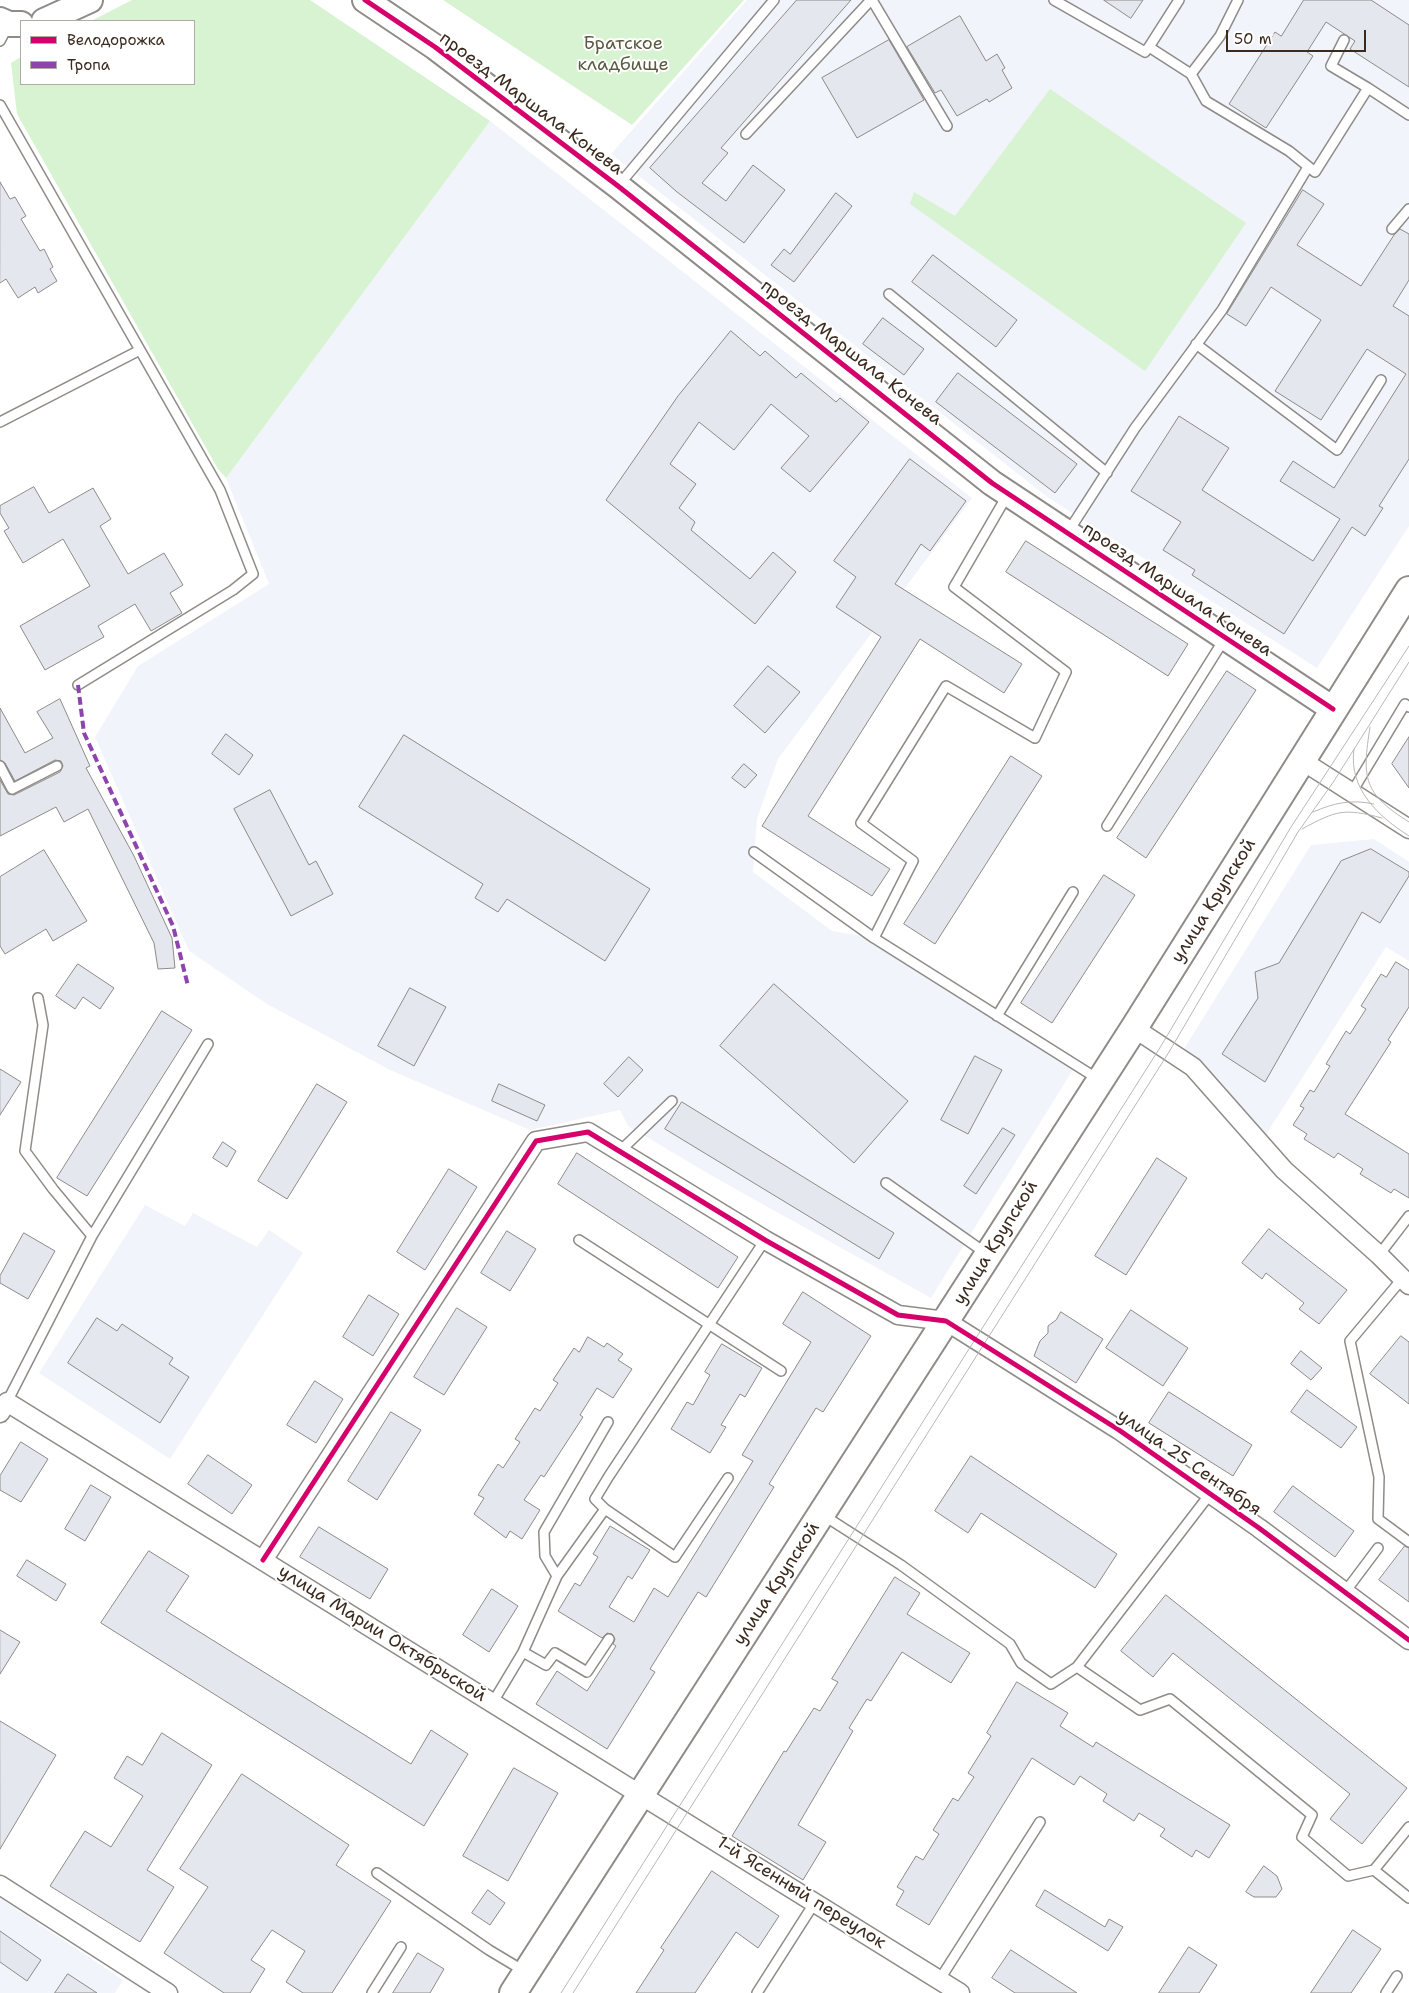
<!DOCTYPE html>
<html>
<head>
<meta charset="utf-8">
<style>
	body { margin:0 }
	#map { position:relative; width:1409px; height:1993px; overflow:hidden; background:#fff; font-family:"Shantell Sans",sans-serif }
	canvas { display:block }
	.legend { position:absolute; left:20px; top:20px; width:175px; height:65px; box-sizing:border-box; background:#fff; border:1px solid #b1aaa5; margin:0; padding:6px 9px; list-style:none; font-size:15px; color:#3b2a1e }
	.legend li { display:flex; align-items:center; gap:10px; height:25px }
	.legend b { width:25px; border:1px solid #b1aaa5 }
	.scale { position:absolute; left:1226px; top:30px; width:140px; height:22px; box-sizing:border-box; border:2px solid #3b2a1e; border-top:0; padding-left:6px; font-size:15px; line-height:18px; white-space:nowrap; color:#3b2a1e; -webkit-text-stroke:4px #fff; paint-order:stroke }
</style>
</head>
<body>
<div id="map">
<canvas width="1409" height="1993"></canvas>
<ul class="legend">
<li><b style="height:6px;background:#d6006c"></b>Велодорожка</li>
<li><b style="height:6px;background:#8e44ad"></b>Тропа</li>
</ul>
<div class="scale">50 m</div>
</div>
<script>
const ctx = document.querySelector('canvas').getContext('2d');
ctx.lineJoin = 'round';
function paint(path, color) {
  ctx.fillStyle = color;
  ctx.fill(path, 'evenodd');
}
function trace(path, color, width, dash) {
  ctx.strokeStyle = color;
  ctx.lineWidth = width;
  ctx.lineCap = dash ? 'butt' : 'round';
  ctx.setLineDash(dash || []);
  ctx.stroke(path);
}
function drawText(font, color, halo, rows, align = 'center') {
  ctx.font = font + ' "Shantell Sans",sans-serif';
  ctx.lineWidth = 4;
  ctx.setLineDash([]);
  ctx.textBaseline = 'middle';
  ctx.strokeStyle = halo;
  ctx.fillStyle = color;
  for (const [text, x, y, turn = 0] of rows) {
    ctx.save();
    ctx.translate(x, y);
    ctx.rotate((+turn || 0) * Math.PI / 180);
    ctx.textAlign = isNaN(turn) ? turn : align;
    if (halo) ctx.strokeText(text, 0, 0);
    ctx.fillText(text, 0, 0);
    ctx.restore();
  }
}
paint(new Path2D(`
	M747 0H1409V526L1317 668 1050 499 611 154Z
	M490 121 972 498 778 759 757 819 753 872 832 931 874 938 1076 1065 931 1298 714 1177 628 1126 620 1110 530 1130 390 1070 267 1004 189 951 95 737 138 666 269 584 226 478Z
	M1374 839 1409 862V961L1386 947 1265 1136 1182 1052 1311 845Z
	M145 1205 185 1226 193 1213 257 1247 269 1230 303 1253 170 1459 39 1373Z
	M0 1898 123 1980 115 1993H0Z`), '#f1f4fa');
paint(new Path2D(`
	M132 0H310L490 121 226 478 218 469 17 114 11 63 21 57V84H194V21H91Z
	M443 0H744L632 125Z
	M1050 89 1246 223 1145 371 910 204 914 192 955 216Z`), '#d7f3d1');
const building = new Path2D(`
	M797 0H851L721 148 728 153 702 183 726 201 753 165 785 190 744 243 677 192 650 168Z
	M1104 0H1143L1131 18Z
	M1304 0H1371L1409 25V87L1350 49 1355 41 1326 22 1307 52 1313 56 1266 128 1229 104 1275 32 1281 36Z
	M960 16 986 61 997 54 1005 68 1002 70 1012 88 989 102 987 99 957 116 941 90 935 93 907 47Z
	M889 40 924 100 857 138 822 78Z
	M0 182 10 199 15 197 26 216 21 219 40 251 44 249 53 267 50 269 57 281 38 293 35 287 18 298 6 279 0 283Z
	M1303 190 1324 204 1297 245 1361 286 1394 235 1400 229 1409 234V280L1393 306 1409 316V459L1379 506 1383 508 1365 536 1352 527 1284 634 1192 575 1195 570 1163 550 1181 522 1131 491 1179 416 1229 448 1202 490 1313 561 1340 519 1280 481 1293 461 1334 488 1406 374 1367 349 1321 420 1275 391 1321 320 1271 287 1246 326 1227 314Z
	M836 193 852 206 794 282 771 265 784 249 790 254Z
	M933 255 1017 320 996 347 912 282Z
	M883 318 924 349 904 375 863 344Z
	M731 331 760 356 765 351 796 378 801 373 836 402 840 398 869 422 810 492 781 468 809 436 771 404 734 450 699 422 670 464 696 484 679 508 695 522 691 530 750 579 773 552 796 572 755 624 606 500 678 396Z
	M958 373 1077 464 1055 493 936 402Z
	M910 459 966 501 930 551 921 544 895 584 1022 664 1004 693 920 639 808 816 890 869 872 896 762 826 881 637 836 607 856 577 834 561Z
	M34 487 49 513 93 488 111 519 100 526 128 574 164 553 183 585 170 593 182 613 151 631 135 604 98 626 104 637 45 670 20 626 90 586 63 539 23 563 4 531 9 528 0 513V506Z
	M1026 541 1188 644 1168 676 1006 572Z
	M768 666 800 692 765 733 734 706Z
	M1227 671 1256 690 1146 858 1117 838Z
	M60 699 90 766 86 768 134 856 172 938 175 968 158 969 154 943 88 809 64 822 56 807 0 836V780L8 794 14 795 60 772 63 766 61 761 55 760 15 781 5 763 0 760V708L25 753 53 738 37 712Z
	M226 734 253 755 239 775 212 754Z
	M404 735 650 889 605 961 507 899 498 912 475 898 483 884 359 807Z
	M1409 737V788L1392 764Z
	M1011 756 1042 776 935 944 904 924Z
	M744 764 757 775 745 788 732 778Z
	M270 790 309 865 316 861 333 894 291 916 234 809Z
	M1371 849 1409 872V876L1380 923 1362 912 1265 1082 1222 1054 1258 998 1255 972 1279 963 1341 861Z
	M44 850 87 921 53 941 46 929 5 954 0 946V877Z
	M1104 875 1135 895 1052 1023 1021 1003Z
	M1396 962 1409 970V1007L1388 1040 1391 1042 1345 1114 1409 1154V1198L1394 1189 1391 1193 1360 1174 1363 1169 1338 1153 1334 1158 1304 1139 1307 1134 1293 1125 1304 1108 1300 1106 1310 1090 1314 1092 1330 1066 1326 1064 1346 1031 1350 1034 1366 1009 1361 1006 1381 974 1386 977Z
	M78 964 114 988 100 1009 83 997 75 1009 56 996Z
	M774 984 908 1101 854 1163 720 1046Z
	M410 988 446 1007 414 1066 378 1046Z
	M162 1011 192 1030 87 1196 57 1178Z
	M975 1056 1002 1070 968 1134 941 1120Z
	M629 1057 643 1070 618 1097 604 1084Z
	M0 1069 21 1082 0 1115Z
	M317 1084 347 1102 287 1199 258 1181Z
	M499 1084 545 1105 537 1121 492 1101Z
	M682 1102 894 1233 879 1259 665 1129Z
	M1003 1128 1015 1135 976 1194 964 1186Z
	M223 1142 236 1151 227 1167 213 1158Z
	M577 1153 738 1257 718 1288 558 1184Z
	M1157 1158 1187 1178 1126 1275 1095 1256Z
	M449 1169 477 1187 425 1270 397 1252Z
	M1269 1229 1347 1290 1319 1324 1299 1309 1304 1303 1266 1273 1262 1279 1242 1263Z
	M507 1231 536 1249 510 1291 481 1273Z
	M24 1233 55 1251 28 1299 0 1283V1276Z
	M803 1292 871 1336 823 1412 816 1408 769 1484 774 1487 706 1597 698 1592 650 1669 655 1672 607 1749 536 1704 557 1671 587 1691 616 1646 613 1644 615 1639 612 1634 607 1633 602 1638 558 1611 575 1583 580 1586 598 1557 593 1554 610 1526 650 1550 632 1579 628 1576 609 1607 634 1622 654 1588 668 1597 753 1461 742 1455 811 1342 783 1324Z
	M369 1295 399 1314 373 1356 343 1337Z
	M457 1308 487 1327 444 1395 414 1377Z
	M1131 1310 1188 1348 1163 1386 1106 1348Z
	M1061 1312 1103 1339 1076 1383 1034 1356 1040 1341 1048 1333V1326L1056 1320Z
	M97 1318 117 1331 122 1324 173 1358 169 1364 189 1377 160 1423 68 1363Z
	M1401 1336 1409 1342V1404L1370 1374Z
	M588 1337 604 1347 607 1343 623 1354 618 1360 632 1369 613 1398 597 1388 580 1415 583 1417 544 1477 541 1475 524 1500 540 1510 522 1539 510 1531 506 1538 474 1514 484 1498 478 1495 498 1464 503 1468 520 1442 515 1439 535 1408 540 1411 558 1383 553 1380 574 1348 579 1352Z
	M722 1344 762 1368 745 1397 740 1394 721 1425 726 1427 710 1453 671 1429 687 1402 693 1405 710 1375 705 1372Z
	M1301 1351 1322 1368 1311 1380 1291 1364Z
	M315 1381 343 1399 316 1443 287 1425Z
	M1307 1390 1357 1427 1341 1448 1291 1412Z
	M1169 1392 1252 1445 1233 1476 1149 1423Z
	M391 1412 421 1430 377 1500 348 1481Z
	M21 1442 48 1459 21 1502 0 1490V1476Z
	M208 1455 252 1485 232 1514 188 1484Z
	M971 1456 1117 1554 1095 1588 981 1513 968 1533 935 1511Z
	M91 1485 111 1497 85 1541 65 1529Z
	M1293 1486 1354 1531 1335 1557 1274 1512Z
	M319 1527 388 1569 370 1599 300 1557Z
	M1405 1546 1409 1548V1602L1379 1580Z
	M149 1551 189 1576 166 1611 411 1764 431 1730 468 1754 424 1826 101 1623Z
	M27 1560 66 1584 56 1601 17 1576Z
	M895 1577 920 1593 907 1614 970 1653 951 1683 902 1652 871 1701 867 1699 849 1728 853 1731 798 1825 826 1842 803 1880 732 1836 784 1751 786 1752 814 1708 820 1711 838 1682 832 1679Z
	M492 1589 518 1606 489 1652 463 1635Z
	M1166 1595 1407 1788 1362 1844 1330 1819 1350 1794 1173 1653 1153 1677 1121 1651Z
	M0 1630 20 1642 0 1674Z
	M1017 1682 1068 1713 1060 1726 1093 1747 1096 1742 1230 1825 1209 1858 1196 1850 1192 1857 1160 1836 1165 1829 1139 1813 1134 1821 1103 1801 1107 1794 1080 1776 1074 1785 1032 1758 929 1925 896 1905 904 1891 897 1887 916 1856 923 1860 939 1834 933 1830 953 1798 958 1801 974 1777 968 1773 991 1736 987 1733Z
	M0 1721 56 1755 0 1849Z
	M162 1733 212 1765 147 1870 174 1887 140 1942 50 1886 85 1831 111 1847 143 1796 114 1778 127 1756 142 1765Z
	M514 1768 558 1793 508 1881 463 1856Z
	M242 1774 349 1845 336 1865 391 1901 332 1993H303L286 1982 305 1951 272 1930 251 1960 265 1969 250 1993H224L164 1953 208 1887 180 1869Z
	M1264 1866 1277 1876 1282 1889 1276 1897H1254L1246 1892Z
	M712 1871 779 1916 758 1948 736 1932 695 1993H636L664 1950 661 1948Z
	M488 1890 505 1903 490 1925 472 1913Z
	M1045 1890 1105 1927 1109 1919 1123 1927 1108 1951 1036 1906Z
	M1353 1930 1381 1949 1351 1993H1311Z
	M0 1931 41 1960 27 1981 0 1962Z
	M1189 1947 1217 1965 1199 1993H1159Z
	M1011 1950 1077 1993H1015L992 1978Z
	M418 1953 444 1969 430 1993H393Z
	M68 1974 97 1993H55Z`);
paint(building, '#e5e7ee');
trace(building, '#8e8b88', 1);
const lane = new Path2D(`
	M872 0 947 126
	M1054 0 1145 52 1149 47
	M1179 0 1149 47 1191 74 1220 36 1238 0
	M0 41 9 24
	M1191 74 1206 101 1289 151 1315 172 1368 88 1331 66 1344 40
	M1368 88 1409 115
	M0 105 220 490 253 574 233 590 78 685
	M746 134 871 0
	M618 186 774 0
	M1392 229 1409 209
	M889 294 1107 473
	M1196 344 1337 450 1381 380
	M0 422 140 350
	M1008 494 954 587 1066 672 1035 738 946 686 861 823 913 861 874 938 1098 1079
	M1068 532 1135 428 1222 310 1308 167
	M0 766 12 789 57 766
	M1352 792 1405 704 1409 707
	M1107 826 1225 638
	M754 852 874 938
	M997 1016 1073 892
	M619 1152 672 1101
	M886 1183 987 1254
	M92 1236 208 1044
	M579 1240 781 1371
	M1379 1255 1409 1216
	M1402 1279 1350 1341 1379 1477 1378 1519 1409 1542
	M7 1402 92 1236 53 1189 25 1151 43 1025 38 998
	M1210 1494 1077 1667 1140 1710 1170 1699 1312 1815 1302 1837 1348 1876 1374 1870
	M605 1509 595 1499 609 1476 765 1240
	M823 1515 901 1565 1010 1644 1021 1663 1051 1684 1077 1667
	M557 1576 545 1556 544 1532 608 1422
	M1345 1592 1378 1548
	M523 1652 557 1576 605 1509 675 1557 728 1478
	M493 1702 523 1652 546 1665 555 1653 587 1672 609 1639
	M1409 1827 1374 1870 1409 1898
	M377 1873 489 1950 524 1971
	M940 1979 1040 1822
	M372 1993 401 1947
	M757 1993 815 1902
	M1386 1993 1397 1976`);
const street = new Path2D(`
	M1301 760 1409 829
	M1134 1028 1193 1067 1284 1170 1379 1255 1409 1285
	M0 1413 7 1402 960 1993
	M263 1560 536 1141 588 1132 765 1240 898 1315 946 1321 1119 1430 1259 1528 1409 1640
	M0 1885 168 1993`);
const secondary = new Path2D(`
	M365 0 435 47 618 186 992 483 1333 709
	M0 20 9 24H21
	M44 21 90 0`);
const primary = new Path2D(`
	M513 1993 1134 1028 1409 590`);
trace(lane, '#8e8b88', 12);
trace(street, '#8e8b88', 21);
trace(secondary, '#8e8b88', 28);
trace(primary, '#8e8b88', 30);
trace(lane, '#fff', 9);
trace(street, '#fff', 18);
trace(secondary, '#fff', 24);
trace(primary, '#fff', 26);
trace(new Path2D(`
	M1370 727C1362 779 1363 793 1409 822
	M1354 749C1348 789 1379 817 1409 836
	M1313 812C1334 803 1351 799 1374 804
	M1302 829C1337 810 1344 808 1382 818
	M561 1993 1161 1046 1291 827 1409 646
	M573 1993 1169 1052 1298 832 1334 781 1409 662`), '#b9b8b6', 1);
trace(new Path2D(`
	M78 685 84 733 173 926 188 986`), '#8e44ad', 4, [8, 4]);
trace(new Path2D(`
	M365 0 435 47 618 186 992 483 1333 709
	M263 1560 536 1141 588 1132 765 1240 898 1315 946 1321 1119 1430 1259 1528 1409 1640`), '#d6006c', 5);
drawText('18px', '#5a5a41', '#fff', [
	["Братское",623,44],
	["кладбище",623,65]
]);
drawText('18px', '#3b2a1e', '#fff', [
	["проезд Маршала Конева",531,104,37],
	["проезд Маршала Конева",851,353,38],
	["проезд Маршала Конева",1177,590,34],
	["улица Крупской",1214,901,-58],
	["улица Крупской",996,1243,-58],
	["улица 25 Сентября",1189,1463,35],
	["улица Крупской",777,1584,-57],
	["улица Марии Октябрьской",382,1634,32],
	["1-й Ясенный переулок",801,1893,32]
]);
</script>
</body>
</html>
